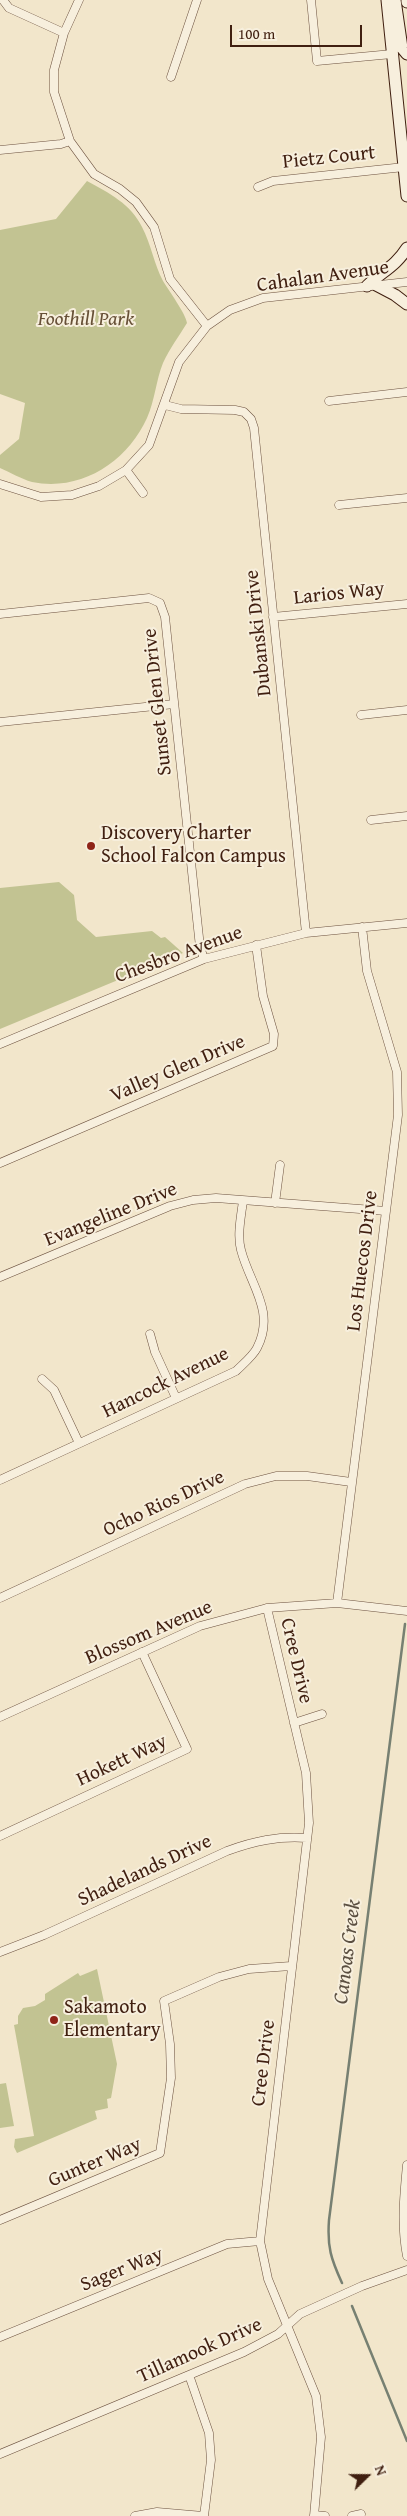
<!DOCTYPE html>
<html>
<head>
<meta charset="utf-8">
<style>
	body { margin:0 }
	#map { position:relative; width:407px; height:2516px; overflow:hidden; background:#f2e6cb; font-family:"Gentium Book Plus",serif }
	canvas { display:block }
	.north { position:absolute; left:342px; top:2451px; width:50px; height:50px; -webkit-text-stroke:4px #f7efdd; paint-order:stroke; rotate:68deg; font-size:14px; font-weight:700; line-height:20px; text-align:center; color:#401f10 }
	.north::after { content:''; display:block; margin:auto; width:18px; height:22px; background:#401f10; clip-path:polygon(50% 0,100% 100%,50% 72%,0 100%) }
	.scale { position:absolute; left:230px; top:25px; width:132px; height:22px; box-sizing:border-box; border:2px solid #401f10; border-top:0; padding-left:6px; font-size:15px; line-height:18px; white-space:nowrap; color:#401f10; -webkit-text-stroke:4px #f7efdd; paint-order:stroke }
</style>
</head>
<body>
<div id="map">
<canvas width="407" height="2516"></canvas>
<div class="north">N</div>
<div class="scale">100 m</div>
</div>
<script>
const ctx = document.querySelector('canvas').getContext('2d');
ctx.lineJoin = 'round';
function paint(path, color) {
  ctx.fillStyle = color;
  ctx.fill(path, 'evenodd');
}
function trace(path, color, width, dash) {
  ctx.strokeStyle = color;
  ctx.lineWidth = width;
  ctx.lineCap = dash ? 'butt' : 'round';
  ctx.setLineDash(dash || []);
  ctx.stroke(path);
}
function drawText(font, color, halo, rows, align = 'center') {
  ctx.font = font + ' "Gentium Book Plus",serif';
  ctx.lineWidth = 4;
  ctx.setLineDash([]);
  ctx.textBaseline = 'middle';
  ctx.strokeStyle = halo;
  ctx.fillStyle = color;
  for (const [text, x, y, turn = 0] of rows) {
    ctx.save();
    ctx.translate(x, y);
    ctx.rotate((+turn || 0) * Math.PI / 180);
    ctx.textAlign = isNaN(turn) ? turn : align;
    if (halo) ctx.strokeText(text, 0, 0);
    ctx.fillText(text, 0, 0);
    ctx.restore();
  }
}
paint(new Path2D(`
	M87 181C109 193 131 204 142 227 151 244 154 264 163 281 169 291 186 314 187 323 179 336 170 348 163 363 156 380 155 400 147 418 127 462 81 492 32 482 21 479 10 472 0 468V455L19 439 25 403 0 394V230L56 219Z
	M59 882 74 895 77 920 96 937 152 931 161 938 165 937 183 953 0 1029V888Z
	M97 1969 117 2064 111 2098 107 2099 108 2108 95 2111 97 2119 17 2153 14 2147 15 2139 34 2136 14 2025 18 2024V2016L23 2008 35 2006 45 2000V1994L78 1973 80 1976Z
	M6 2083 14 2126 0 2128V2084Z`), '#c2c392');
trace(new Path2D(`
	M342 2283C331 2259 327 2247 329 2220L405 1624
	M352 2306 407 2441`), '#778072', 2.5);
const street = new Path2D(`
	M3 0 9 8 64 33
	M79 0 64 33 54 70V92L70 141 94 174 120 189 136 202 154 227 170 279 207 326
	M311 0 317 61 392 54
	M171 77 197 0
	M0 150 61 144 70 141
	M258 187 273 181 404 167
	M329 401 407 392
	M165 405 181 409 235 410 244 412 251 419 254 428 306 933
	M126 470 143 493
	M0 484 41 497 72 495 99 486 126 470 149 445 179 362 207 326 230 310 263 298 407 282
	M339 505 407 498
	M0 614 149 598 160 603 165 617 200 947 204 959
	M273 617 407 604
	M361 715 407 710
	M0 722 174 704
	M371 820 407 816
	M0 1044 204 959 306 933 407 923
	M0 1163 273 1046 274 1034 263 996 256 945
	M275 1203 280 1165
	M0 1277 170 1206 193 1200 216 1198 386 1211
	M150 1334 155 1352 176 1398
	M42 1379 54 1390 79 1443
	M0 1480 236 1371C243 1364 253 1356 257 1348 276 1311 250 1285 241 1250 237 1236 241 1216 243 1201
	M0 1598 245 1484 276 1476H307L351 1482
	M337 1603 398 1115 397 1072 367 971 362 927
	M267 1608 306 1773 309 1823 260 2241 268 2279 316 2396 321 2437 314 2516
	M0 1717 200 1626 267 1608 337 1603 407 1611
	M294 1723 322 1714
	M0 1836 187 1749 142 1652
	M0 1952 44 1935 227 1851C254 1841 278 1836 307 1838
	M407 2165C404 2196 401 2225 407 2256
	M0 2220 160 2153 171 2078 170 2044 164 2001 219 1977 249 1969 291 1966
	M0 2337 227 2244 260 2241
	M189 2375 209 2433 211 2460 204 2516
	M0 2454 244 2352 278 2334 300 2314 362 2286 407 2270
	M314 2515 325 2516
	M135 2516 157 2512 203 2516
	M352 2516 361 2514`);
const secondary = new Path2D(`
	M387 0 407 196
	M395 0 402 48 407 54
	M407 0V2
	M376 285 395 295 407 304
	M367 286C382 271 395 267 407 248`);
trace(street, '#6c513f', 9);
trace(secondary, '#401f10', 13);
trace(street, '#f7efdd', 8);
trace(secondary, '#f7efdd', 11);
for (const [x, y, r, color] of [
	[91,846,5,"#8f2418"],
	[54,2020,5,"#8f2418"]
]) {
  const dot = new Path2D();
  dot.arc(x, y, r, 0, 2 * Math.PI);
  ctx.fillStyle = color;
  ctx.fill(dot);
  trace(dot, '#f7efdd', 2);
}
drawText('20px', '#401f10', '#f7efdd', [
	["Pietz Court",329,158,-6],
	["Cahalan Avenue",323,277,-8],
	["Larios Way",339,594,-6],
	["Dubanski Drive",259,633,-96],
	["Sunset Glen Drive",158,702,-96],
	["Chesbro Avenue",179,955,-20],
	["Valley Glen Drive",178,1069,-23],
	["Evangeline Drive",111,1215,-22],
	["Los Huecos Drive",363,1261,-83],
	["Hancock Avenue",166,1383,-26],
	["Ocho Rios Drive",164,1504,-25],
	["Blossom Avenue",149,1633,-23],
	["Cree Drive",296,1661,77],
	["Hokett Way",122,1761,-25],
	["Shadelands Drive",145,1871,-25],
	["Cree Drive",264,2063,-83],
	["Gunter Way",95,2163,-23],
	["Sager Way",122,2270,-22],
	["Tillamook Drive",200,2351,-24]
]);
drawText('italic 20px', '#675037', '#f7efdd', [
	["Foothill Park",86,320]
]);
drawText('20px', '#401f10', '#f7efdd', [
	["Discovery Charter",101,834],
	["School Falcon Campus",101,857],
	["Sakamoto",64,2008],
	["Elementary",64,2031]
], 'left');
drawText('italic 21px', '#5b4f41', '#f7efdd', [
	["Canoas Creek",348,1952,-83]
]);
</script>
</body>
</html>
